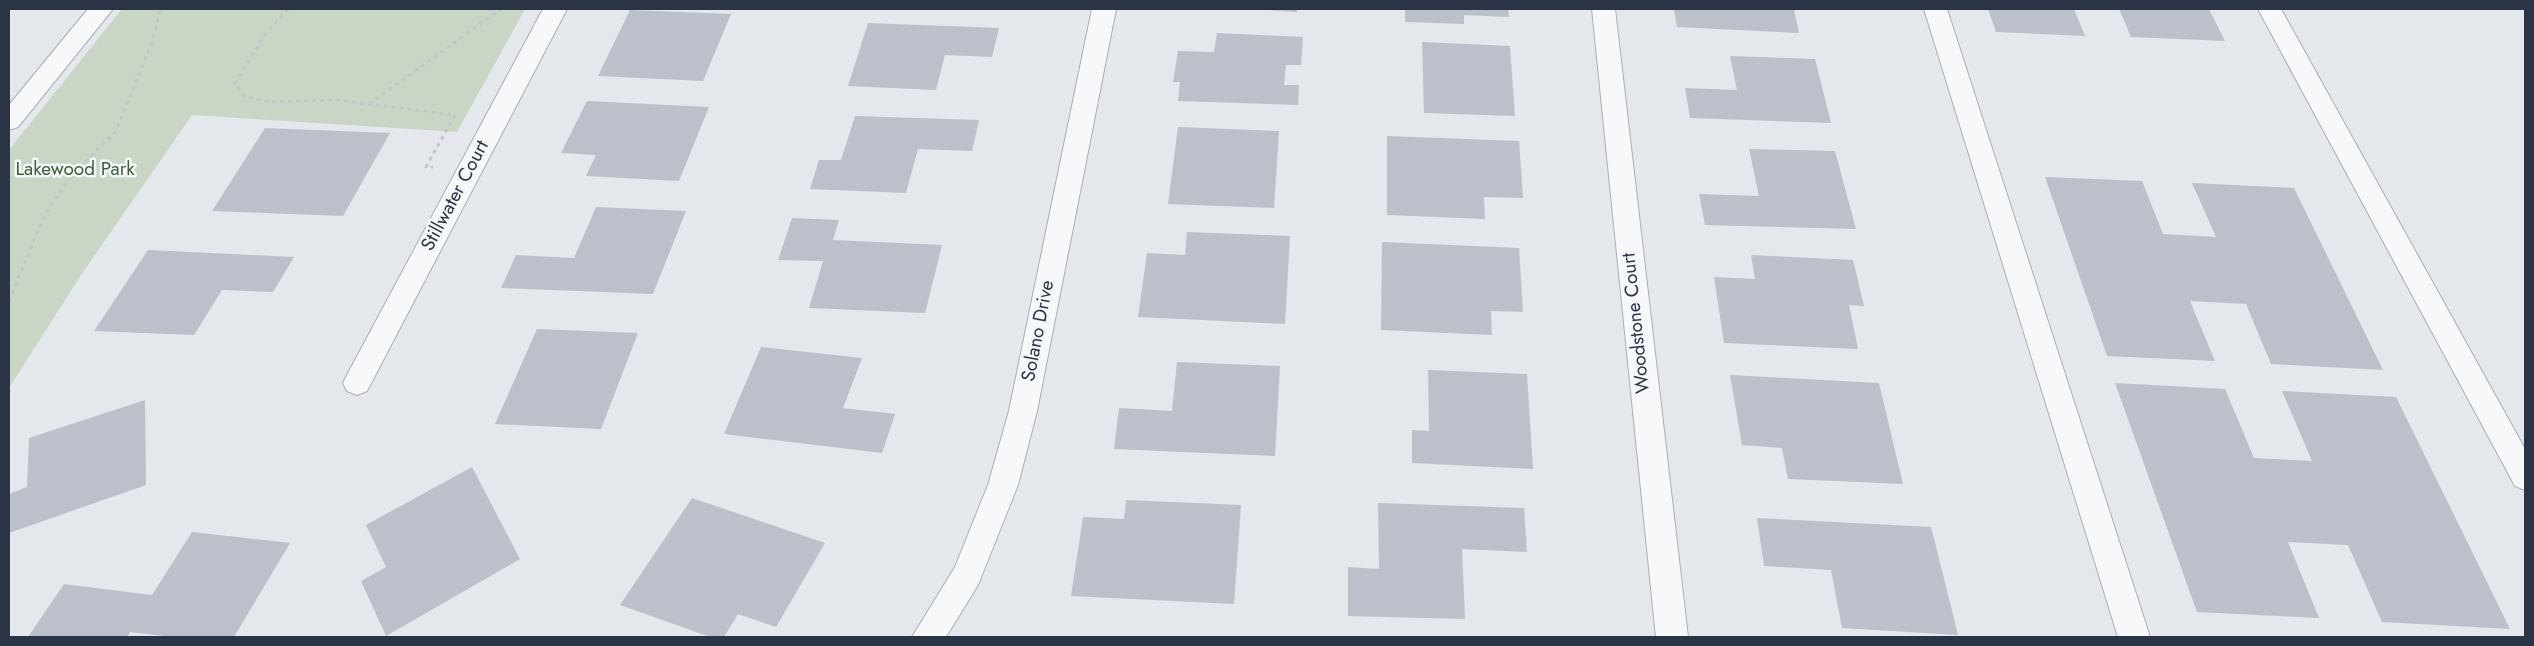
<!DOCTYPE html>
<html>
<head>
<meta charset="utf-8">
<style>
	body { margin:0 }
	#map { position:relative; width:2534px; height:646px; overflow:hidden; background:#e4e7ec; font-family:Jost,sans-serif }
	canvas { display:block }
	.frame { position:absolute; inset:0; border:10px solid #2b3445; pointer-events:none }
</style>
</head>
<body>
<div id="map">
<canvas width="2534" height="646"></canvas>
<div class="frame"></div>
</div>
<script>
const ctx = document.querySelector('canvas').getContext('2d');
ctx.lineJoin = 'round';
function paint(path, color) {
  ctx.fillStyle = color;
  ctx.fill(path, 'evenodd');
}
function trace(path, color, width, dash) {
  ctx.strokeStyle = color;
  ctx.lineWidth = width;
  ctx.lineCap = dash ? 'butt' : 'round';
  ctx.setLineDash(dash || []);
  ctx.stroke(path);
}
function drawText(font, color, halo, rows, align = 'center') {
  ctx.font = font + ' Jost,sans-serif';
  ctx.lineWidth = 5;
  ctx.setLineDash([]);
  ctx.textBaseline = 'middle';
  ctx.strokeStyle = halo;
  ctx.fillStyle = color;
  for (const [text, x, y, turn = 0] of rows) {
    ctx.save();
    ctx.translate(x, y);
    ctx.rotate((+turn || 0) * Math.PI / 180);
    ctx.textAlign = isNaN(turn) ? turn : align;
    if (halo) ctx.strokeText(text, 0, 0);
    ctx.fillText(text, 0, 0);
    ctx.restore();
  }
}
paint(new Path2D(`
	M122 9H525L457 132 192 115 81 275 9 388V150Z`), '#c9d6c5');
paint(new Path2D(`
	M1249 9H1298L1297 12Z
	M1405 9H1508L1509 17 1464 15V24L1405 22Z
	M1674 9H1794L1799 33 1677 27Z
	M1988 9H2074L2085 36 1996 32Z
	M2119 9H2209L2225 41 2131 37Z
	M630 10 731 14 703 81 598 76Z
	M868 23 999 28 992 57 945 55 936 90 848 86Z
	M1217 33 1303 37 1301 65H1286L1284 85H1299L1298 105 1178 101 1180 82H1173L1178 51 1214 52Z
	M1422 42 1510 46 1515 116 1424 113Z
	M1730 56 1815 59 1831 123 1690 118 1685 88 1737 90Z
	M587 101 709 107 679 181 586 176 596 155 561 153Z
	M855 116 979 120 972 151 918 149 906 193 810 189 819 160H841Z
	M1178 127 1279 131 1274 208 1168 204Z
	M265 128 390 133 343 216 212 211Z
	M1387 136 1519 141 1523 198 1484 197 1485 219 1387 215Z
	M1749 149 1835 151 1856 229 1705 225 1699 194 1759 196Z
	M2045 177 2142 181 2163 234 2216 237 2192 183 2294 188 2383 370 2271 364 2246 304 2190 301 2215 361 2107 356Z
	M596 207 686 211 653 294 501 288 516 255 574 258Z
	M792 218 839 220 833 240 942 245 925 313 809 308 823 261 778 260Z
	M1187 232 1290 236 1285 324 1138 317 1147 253 1185 255Z
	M1382 242 1519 248 1523 312 1491 311 1492 335 1381 330Z
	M148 250 294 257 273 292 222 290 194 335 94 331Z
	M1751 255 1853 260 1864 306 1849 305 1858 349 1724 343 1714 277 1755 279Z
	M537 329 638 333 601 429 495 424Z
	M761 347 862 358 843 408 895 414 882 453 724 434Z
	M1177 362 1280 366 1275 456 1114 449 1119 408 1172 411Z
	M1428 370 1527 374 1533 469 1412 463V430L1429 431Z
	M1730 375 1879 383 1903 484 1788 479 1782 448 1742 445Z
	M2115 383 2225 389 2254 458 2312 461 2282 391 2396 397 2510 629 2382 622 2348 545 2288 542 2319 618 2197 612Z
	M145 400 146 485 9 533V494L27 487 29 438Z
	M472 467 520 559 386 636 361 581 386 567 366 525Z
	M692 498 825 543 776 627 738 614 724 637H710L620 605Z
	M1126 500 1241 505 1234 604 1071 596 1083 517 1124 519Z
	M1378 503 1524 508 1527 552 1462 549 1465 619 1348 616V567L1379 569Z
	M1757 518 1931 527 1958 635 1842 628 1831 570 1764 566Z
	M192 532 290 543 234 637H173L130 632 127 637H28L64 584 152 595Z`), '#bbc0ca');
const minor = new Path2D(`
	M88 9H113L18 127 9 130V105Z
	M543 9H567L367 391 357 395 347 391 343 383 347 375Z
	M1092 9H1116L1037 411 1018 485 978 585 946 637H912L955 567 988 485 1009 411Z
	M1592 9H1615L1688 637H1656Z
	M1924 9H1947L2150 637H2118Z
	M2258 9H2281L2525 449V490L2515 486Z`);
trace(minor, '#a9aeb7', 2);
trace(new Path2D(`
	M288 9 267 32 235 83 244 96 269 102 336 100 455 115 426 167H433
	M369 104 501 9
	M9 301 45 214 72 175 116 131 152 42 161 9`), '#c2c5cb', 3, [4, 4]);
paint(minor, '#f7f8fa');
drawText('19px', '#3f6138', '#f4f6f9', [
	["Lakewood Park",75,170]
]);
drawText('19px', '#2b3445', '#f4f6f9', [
	["Stillwater Court",456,196,-62],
	["Woodstone Court",1637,323,-96],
	["Solano Drive",1039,331,-79]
]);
</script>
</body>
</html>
